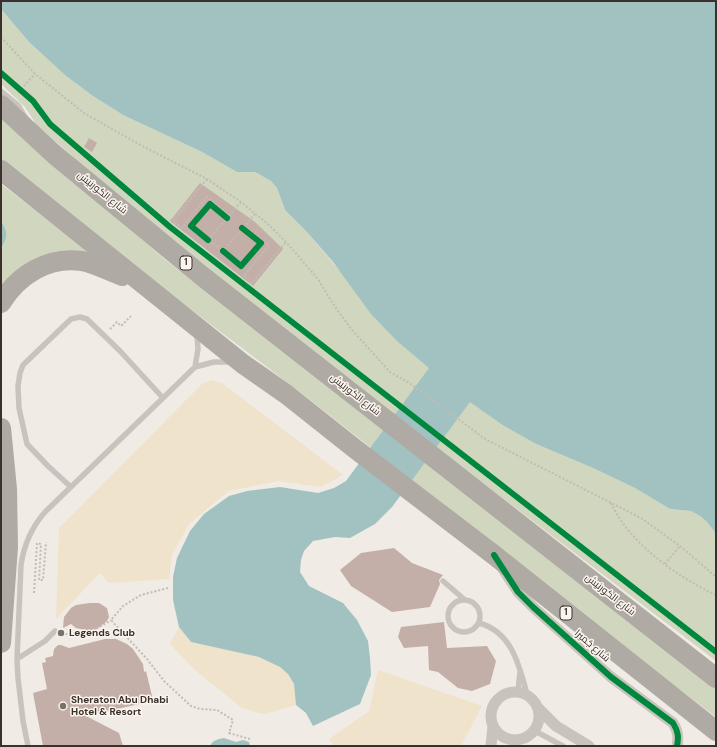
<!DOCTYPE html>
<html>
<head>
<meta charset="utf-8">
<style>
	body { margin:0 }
	#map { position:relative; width:717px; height:747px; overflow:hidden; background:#f0ebe5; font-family:"DM Sans",sans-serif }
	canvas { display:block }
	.frame { position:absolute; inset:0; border:2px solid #3b302b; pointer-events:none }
</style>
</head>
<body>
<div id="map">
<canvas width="717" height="747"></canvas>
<div class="frame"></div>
</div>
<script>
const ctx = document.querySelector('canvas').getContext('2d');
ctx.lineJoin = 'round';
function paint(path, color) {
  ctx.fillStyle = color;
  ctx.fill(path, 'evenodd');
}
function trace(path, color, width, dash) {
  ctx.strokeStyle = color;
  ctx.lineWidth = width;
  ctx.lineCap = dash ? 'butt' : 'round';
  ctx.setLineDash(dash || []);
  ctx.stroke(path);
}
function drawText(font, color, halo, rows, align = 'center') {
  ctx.font = font + ' "DM Sans",Cairo,sans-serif';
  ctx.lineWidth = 3;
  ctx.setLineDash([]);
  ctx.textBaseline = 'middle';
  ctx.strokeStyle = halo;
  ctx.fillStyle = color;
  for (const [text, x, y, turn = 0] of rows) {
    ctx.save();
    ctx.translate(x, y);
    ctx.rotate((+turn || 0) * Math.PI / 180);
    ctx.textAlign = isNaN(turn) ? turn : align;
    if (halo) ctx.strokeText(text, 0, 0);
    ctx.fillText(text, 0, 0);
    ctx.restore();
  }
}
paint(new Path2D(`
	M1 9 29 42 66 76 93 96 123 115 202 152 237 172H255L271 181 277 188 285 210 306 231 343 275 470 401 504 426 536 444 593 468 635 488 670 509 691 511 700 516 707 522 714 531 716 539V661L178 250 36 124 25 107 1 84Z
	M1 116 66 175 167 261 280 347 716 686V717L650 667 309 399 159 285 1 161Z
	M1 184 105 264 82 254 1 291Z`), '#d1d6bf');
paint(new Path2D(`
	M211 380 222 383 343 475 321 487 278 481 229 491 189 524 172 555 169 579 109 583 100 573 56 619 59 528 202 384Z
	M179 627 191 642 260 657 280 667 288 674 294 684 296 705 265 714 258 713 242 708 196 671 170 644Z
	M378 670 482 706 461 746H334L329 739 369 711Z`), '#efe3cc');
paint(new Path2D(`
	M1 1H716V539L714 531 707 522 700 516 691 511 670 509 635 488 593 468 536 444 504 426 470 402 392 507 375 524 350 538 335 537 313 541 304 551 301 560 300 572 309 586 343 603 357 620 368 641 370 658 371 675 360 704 313 726 306 713 296 705 294 684 288 674 280 667 259 657 191 642 179 627 173 600V577L177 558 190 531 204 514 229 496 247 491 280 487 318 493 334 488 346 481 429 368 397 341 371 314 333 262 306 231 285 210 277 188 271 181 255 172H237L202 152 123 115 93 96 66 76 29 42 1 9Z
	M1 222C8 230 8 239 1 247Z
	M224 738 236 742 243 740 249 742 250 746H210C213 740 218 739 224 738Z`), '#a1c2c1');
paint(new Path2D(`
	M89 138 97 143 92 152 84 147Z
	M200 183 255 222 283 249 253 286 170 221Z
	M394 548 412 563 443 575 439 580 440 584 430 607 392 612 351 586 340 570 361 553Z
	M90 603H99L107 608 109 617 107 621 93 632 76 628 71 624 63 628 64 617 71 608 76 605Z
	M444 622 447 648 487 646 496 661 490 684 472 691 458 688 438 672 429 670 428 646 404 648 398 637 401 627Z
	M105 639H116L127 644 133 649 143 664 144 672 146 671 152 696 148 702 86 716 119 733 123 746H43L33 693 47 689 42 663 46 662 45 658 53 656 54 649 58 645H61L69 648Z`), '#c3afa7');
trace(new Path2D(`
	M1 37 35 74 84 113 144 147 207 179 241 202 269 225 286 242 318 279 333 304 352 330 390 372 414 386 485 439 641 518 680 546 716 577
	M21 89 35 74
	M207 179 173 221 182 228 207 197 229 215
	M241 202 208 240 223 251 255 214
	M244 226 269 245 244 276 252 283 286 242
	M110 329 117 322 121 326 131 316
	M611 503C629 543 677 577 716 595
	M665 564 680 546
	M168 588 141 595 123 606 111 620 147 659 164 681 191 706 200 709 217 710 233 720 229 733 250 739
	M34 593 37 543 41 544 39 580H43L46 542
	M61 634C80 634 95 631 111 620`), '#c2bbb6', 2, [2, 2]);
trace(new Path2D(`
	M1 91 18 105 25 117
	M195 367 198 349 197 335
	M71 487 48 466 27 444 19 408 18 386 20 373 23 365 71 319 80 317 87 319 120 351 163 398
	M443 581 465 600
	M448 616a16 16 0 1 1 32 0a16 16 0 1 1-32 0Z
	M479 623C512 632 519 665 527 694
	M17 659 45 641 55 631
	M518 691 520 672
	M535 731 563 746
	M28 746 23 721 18 678 17 659 21 565C24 544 31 528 45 512L195 367 214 362H230`), '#c9c3be', 5.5);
trace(new Path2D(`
	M503 569 518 592 533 607 611 677 673 723C678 731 679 737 677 746
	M491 716a24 24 0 1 1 48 0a24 24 0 1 1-48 0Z
	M538 708 556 726 589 746
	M491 746 493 726`), '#c9c3be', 11);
trace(new Path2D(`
	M1 105 55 155 202 276 716 678
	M1 170 243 364 286 394 354 448 494 555 716 731
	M1 303C18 275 48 256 82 261 96 264 109 271 122 276
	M1 428 7 489 8 547 1 643`), '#afaaa4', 20);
trace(new Path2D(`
	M1 73 33 101 50 124 170 227 716 652
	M208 240 191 226 210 204 227 218
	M223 251 241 266 261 243 242 228
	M494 555 518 592 533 607 611 677 673 723C678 731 679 737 677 746`), '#00873e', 6);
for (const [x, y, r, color] of [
	[61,633,4,"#7a716c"],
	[63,706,4,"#7a716c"]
]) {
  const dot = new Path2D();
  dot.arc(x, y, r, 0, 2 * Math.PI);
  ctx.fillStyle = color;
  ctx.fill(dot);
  trace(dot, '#fbf5ee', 1.5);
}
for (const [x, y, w] of [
	[186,263,12],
	[566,613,12]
]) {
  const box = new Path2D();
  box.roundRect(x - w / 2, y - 7, w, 14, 3);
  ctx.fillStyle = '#fbf5ee';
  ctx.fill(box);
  trace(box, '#3b302b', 1);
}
drawText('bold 9px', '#3b302b', null, [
	["1",186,263],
	["1",566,613]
]);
drawText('10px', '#3b302b', '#fbf5ee', [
	["شارع الكورنيش",102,193,39],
	["شارع الكورنيش",355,395,38],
	["شارع الكورنيش",610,595,38],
	["شارع جُميرا",592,646,41]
]);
drawText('bold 10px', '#3b302b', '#fbf5ee', [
	["Legends Club",69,633],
	["Sheraton Abu Dhabi",71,700],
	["Hotel & Resort",71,712]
], 'left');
</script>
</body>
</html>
